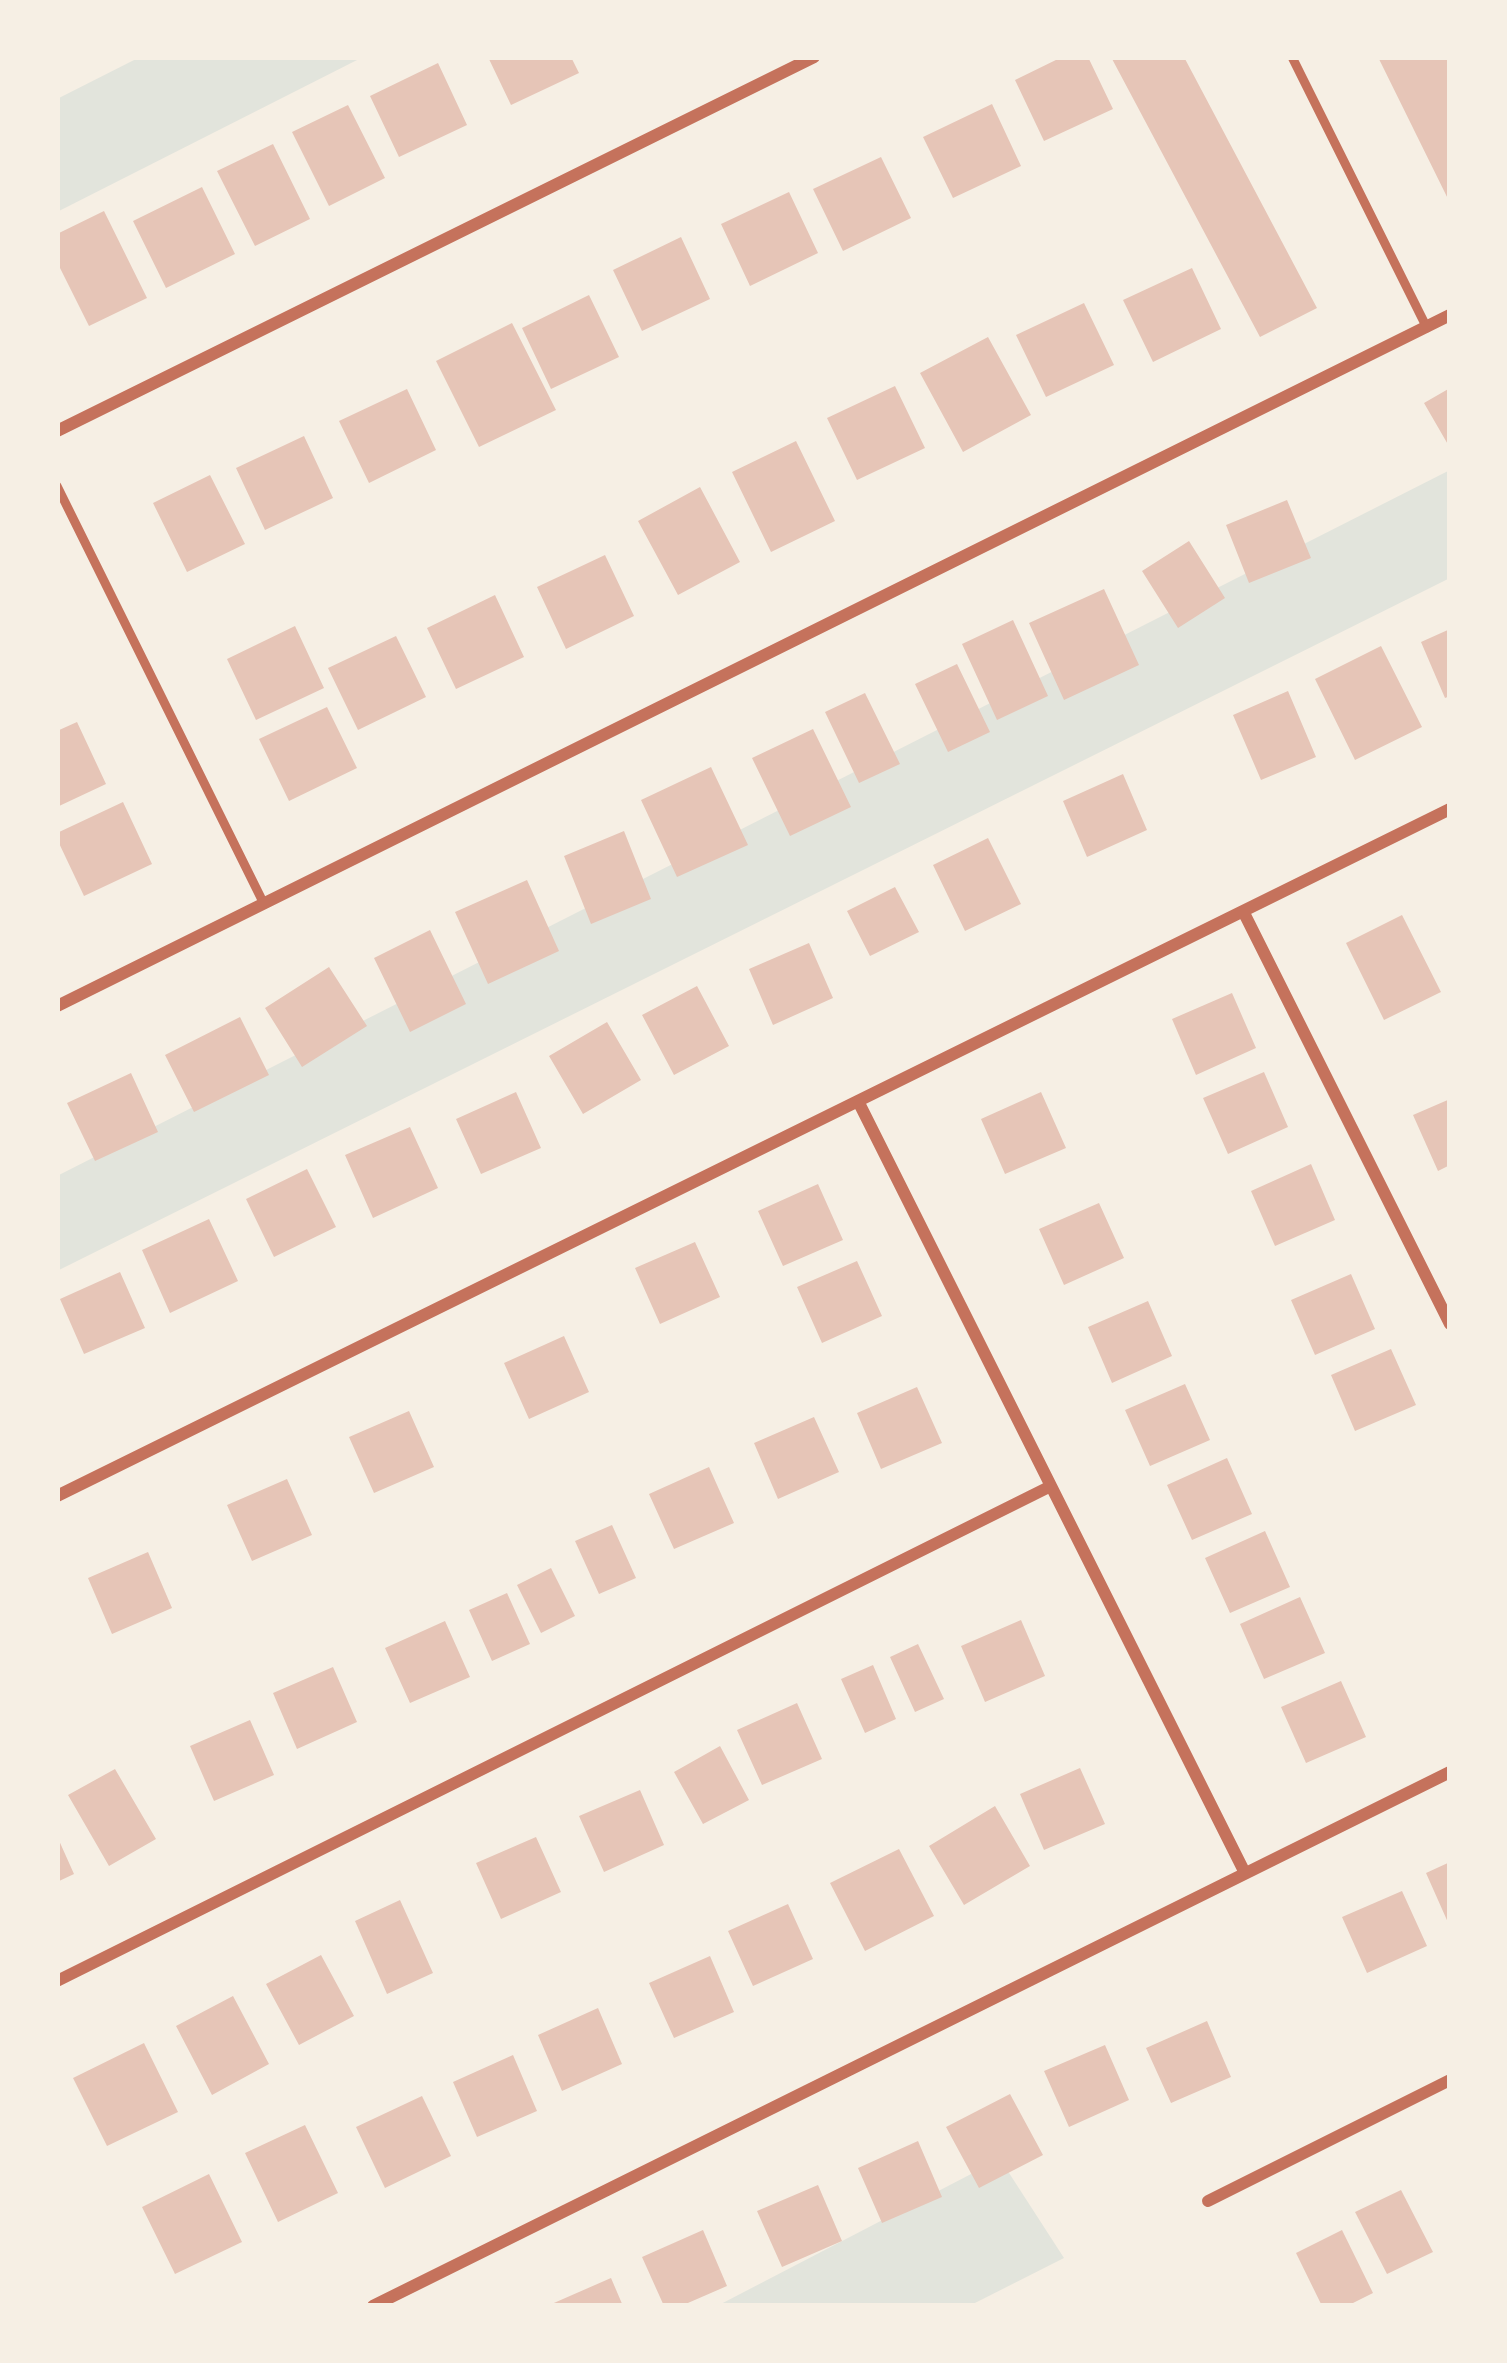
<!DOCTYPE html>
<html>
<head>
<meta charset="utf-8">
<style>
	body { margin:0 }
	#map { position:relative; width:1507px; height:2363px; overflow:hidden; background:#f6efe4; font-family:Montserrat,sans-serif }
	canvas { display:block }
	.frame { position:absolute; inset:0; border:60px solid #f6efe4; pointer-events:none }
</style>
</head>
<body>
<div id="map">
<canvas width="1507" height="2363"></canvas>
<div class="frame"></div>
</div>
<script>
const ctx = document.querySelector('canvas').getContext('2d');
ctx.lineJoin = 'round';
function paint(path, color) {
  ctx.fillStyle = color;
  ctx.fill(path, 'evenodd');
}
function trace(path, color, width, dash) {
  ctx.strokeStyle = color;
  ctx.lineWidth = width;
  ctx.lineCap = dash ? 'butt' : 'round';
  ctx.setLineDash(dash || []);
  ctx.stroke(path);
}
paint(new Path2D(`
	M140 57H363L57 212V99Z
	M1450 470V578L57 1271V1176Z
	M1000 2159 1064 2258 969 2306H717Z`), '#e2e4dc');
paint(new Path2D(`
	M488 57H571L579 73 511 105Z
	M1062 57H1088L1113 109 1044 141 1015 80Z
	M1111 57H1184L1317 308 1260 337Z
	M1378 57H1448L1450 60V203Z
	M438 63 467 125 399 157 370 96Z
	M992 104 1021 166 953 198 923 137Z
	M348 105 385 178 329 206 292 132Z
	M273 144 310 219 255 246 217 171Z
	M881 157 911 218 843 251 813 189Z
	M202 187 235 254 166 288 133 221Z
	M789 192 818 253 750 286 721 224Z
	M104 211 147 298 89 326 57 262V234Z
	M681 237 710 299 642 331 613 270Z
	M1192 268 1221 329 1153 362 1123 300Z
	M589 295 619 357 551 389 522 328Z
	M1084 303 1114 365 1046 397 1016 335Z
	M512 323 556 410 479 447 436 361Z
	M988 337 1031 415 963 452 920 373Z
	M895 386 925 448 857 480 827 418Z
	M1450 388V448L1424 403Z
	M407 389 436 450 369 483 339 421Z
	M304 436 333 498 265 530 236 468Z
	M796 441 835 521 771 552 732 472Z
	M210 475 245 544 187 572 153 503Z
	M700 487 740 562 678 595 638 521Z
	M1287 500 1311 558 1249 583 1226 525Z
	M1189 541 1225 598 1178 628 1142 571Z
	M605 555 634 616 566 649 537 587Z
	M1104 589 1139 665 1064 700 1029 623Z
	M495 595 524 657 456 689 427 628Z
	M1013 620 1048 696 997 720 962 644Z
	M295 626 324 688 256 720 227 659Z
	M1450 629V696L1445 698 1421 642Z
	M396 636 426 697 358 730 328 668Z
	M1381 646 1422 727 1355 760 1315 679Z
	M957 664 990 732 948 752 915 684Z
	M1288 691 1316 757 1261 780 1233 715Z
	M865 693 900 764 859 783 825 712Z
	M327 707 357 768 289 801 259 739Z
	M77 722 106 784 57 807V731Z
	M813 729 851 807 790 836 752 758Z
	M711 767 748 845 677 877 641 800Z
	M1123 774 1147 830 1087 857 1063 801Z
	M123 802 152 864 84 896 57 839V833Z
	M624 831 651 899 591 924 564 856Z
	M988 838 1021 904 965 931 933 865Z
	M527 880 559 951 488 984 455 912Z
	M895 887 919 932 870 956 847 911Z
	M1402 915 1441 992 1384 1020 1346 943Z
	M430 930 466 1004 410 1032 374 958Z
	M809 943 833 998 773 1025 749 969Z
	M329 967 367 1026 302 1067 265 1008Z
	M697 986 729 1046 674 1075 642 1015Z
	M1232 993 1256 1048 1196 1075 1172 1019Z
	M240 1017 269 1075 194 1112 165 1055Z
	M607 1022 641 1080 583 1114 549 1056Z
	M1264 1072 1288 1127 1228 1154 1203 1098Z
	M131 1073 158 1132 95 1161 67 1103Z
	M516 1092 541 1148 481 1174 456 1119Z
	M1041 1092 1066 1148 1005 1174 981 1119Z
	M1450 1099V1165L1438 1171 1413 1115Z
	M410 1127 438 1188 373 1218 345 1155Z
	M1311 1164 1335 1220 1275 1246 1251 1191Z
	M307 1169 336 1227 274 1257 246 1199Z
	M818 1184 843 1240 783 1266 758 1211Z
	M1099 1203 1124 1258 1064 1285 1039 1229Z
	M209 1219 238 1281 170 1313 142 1250Z
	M695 1242 720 1297 660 1324 635 1268Z
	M857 1261 882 1316 822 1343 797 1287Z
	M120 1272 145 1328 84 1354 60 1299Z
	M1351 1274 1375 1329 1315 1355 1291 1300Z
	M1148 1301 1172 1356 1112 1383 1088 1327Z
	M564 1336 589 1392 529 1419 504 1363Z
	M1391 1349 1416 1405 1355 1431 1331 1375Z
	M1185 1384 1210 1440 1150 1466 1125 1410Z
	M917 1387 942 1443 881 1469 857 1413Z
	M409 1411 434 1467 374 1493 349 1437Z
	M814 1417 839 1472 778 1499 754 1443Z
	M1227 1458 1252 1514 1192 1540 1167 1485Z
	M709 1467 734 1523 674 1549 649 1494Z
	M287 1479 312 1535 252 1561 227 1505Z
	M612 1525 636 1578 599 1594 575 1541Z
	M1265 1531 1290 1587 1230 1613 1205 1558Z
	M148 1552 172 1608 112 1634 88 1578Z
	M551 1568 575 1616 541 1633 517 1585Z
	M507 1593 530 1644 492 1661 469 1610Z
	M1300 1597 1325 1653 1264 1679 1240 1624Z
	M1021 1620 1045 1676 985 1702 961 1646Z
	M445 1621 470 1677 410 1703 385 1648Z
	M918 1644 944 1699 915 1712 890 1657Z
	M873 1665 896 1719 865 1733 841 1679Z
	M333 1667 357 1722 297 1749 273 1693Z
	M1341 1681 1366 1737 1306 1763 1281 1707Z
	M797 1703 822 1759 762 1785 737 1730Z
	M250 1720 274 1775 214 1801 190 1746Z
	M720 1746 749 1800 703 1824 674 1772Z
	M1080 1768 1105 1824 1044 1850 1020 1794Z
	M115 1769 156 1839 109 1866 68 1795Z
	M640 1790 664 1845 604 1872 579 1816Z
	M995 1806 1030 1866 964 1905 929 1846Z
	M57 1836 74 1874 57 1882Z
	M536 1837 561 1892 501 1919 476 1863Z
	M899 1849 934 1916 865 1951 830 1883Z
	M1450 1862V1927L1426 1873Z
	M1402 1891 1427 1946 1367 1973 1342 1917Z
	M400 1900 433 1973 387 1994 355 1921Z
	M788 1904 813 1959 753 1986 728 1931Z
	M321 1955 354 2016 299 2045 266 1984Z
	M710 1956 734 2012 674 2038 649 1983Z
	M233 1996 269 2064 212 2095 176 2026Z
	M598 2008 622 2064 562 2091 538 2035Z
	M1207 2021 1231 2077 1171 2103 1146 2048Z
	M144 2043 178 2112 107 2146 73 2078Z
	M1105 2045 1129 2100 1069 2127 1044 2071Z
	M513 2055 537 2111 477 2137 453 2082Z
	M1010 2094 1043 2155 979 2188 946 2127Z
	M422 2096 451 2156 385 2188 356 2127Z
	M305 2125 338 2193 278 2222 245 2153Z
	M918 2141 942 2197 882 2223 858 2168Z
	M209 2174 242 2242 175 2274 142 2207Z
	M818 2185 842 2241 782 2267 757 2211Z
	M1401 2190 1433 2252 1387 2274 1355 2212Z
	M703 2230 727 2286 681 2306H664L642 2257Z
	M1342 2230 1373 2293 1347 2306H1322L1296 2253Z
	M611 2278 623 2306H547Z`), '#e6c5b7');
trace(new Path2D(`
	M1292 57 1427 328
	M57 486 264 904`), '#c5725c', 9);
trace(new Path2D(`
	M57 431 814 57
	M1243 911 1450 1324
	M57 1006 1450 315
	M858 1101 1245 1873
	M57 1496 1450 809
	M57 1981 1051 1486
	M1208 2201 1450 2080
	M373 2306 1450 1772`), '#c5725c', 12);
</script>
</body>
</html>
